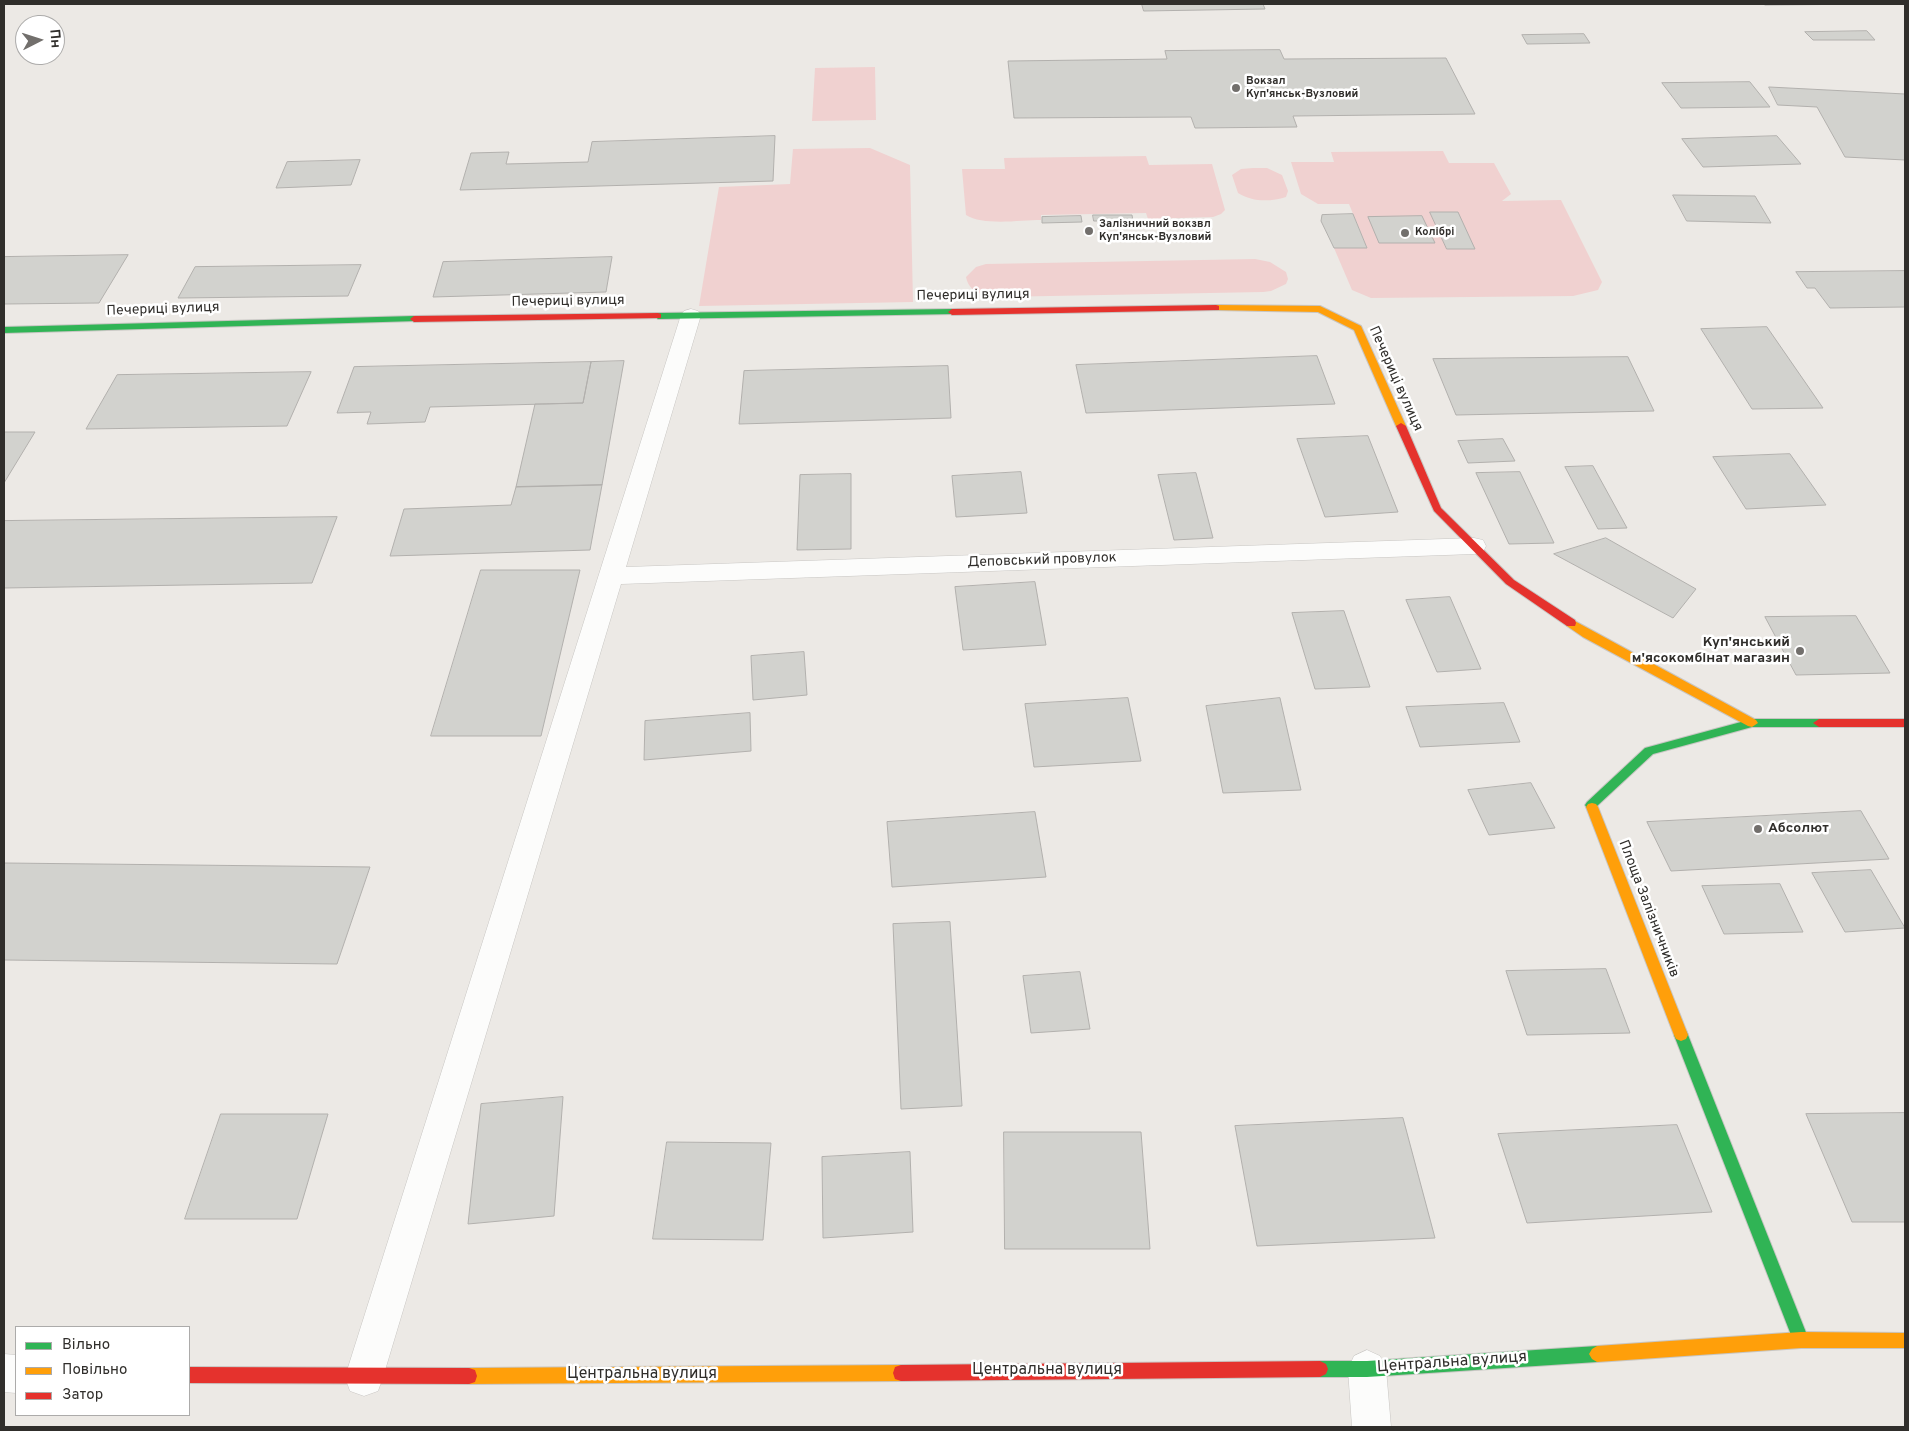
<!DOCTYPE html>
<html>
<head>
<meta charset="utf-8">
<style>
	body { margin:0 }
	#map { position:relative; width:1909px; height:1431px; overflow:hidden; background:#ece9e5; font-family:Overpass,sans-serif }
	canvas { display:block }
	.frame { position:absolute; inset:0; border:5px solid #302e2b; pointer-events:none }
	.legend { position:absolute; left:15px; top:1326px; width:175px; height:90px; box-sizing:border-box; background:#fff; border:1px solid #acabaa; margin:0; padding:6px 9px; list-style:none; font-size:15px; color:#302e2b }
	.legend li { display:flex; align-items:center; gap:10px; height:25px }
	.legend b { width:25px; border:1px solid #acabaa }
	.north { position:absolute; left:15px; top:15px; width:50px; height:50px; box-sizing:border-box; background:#fff; border:1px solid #acabaa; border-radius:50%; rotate:85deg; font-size:14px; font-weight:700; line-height:20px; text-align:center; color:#302e2b }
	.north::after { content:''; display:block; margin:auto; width:18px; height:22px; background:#726f6c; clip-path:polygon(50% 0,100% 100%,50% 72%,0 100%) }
</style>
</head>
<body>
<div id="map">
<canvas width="1909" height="1431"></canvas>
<div class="frame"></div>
<ul class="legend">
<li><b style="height:6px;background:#30b455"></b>Вільно</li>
<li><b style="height:6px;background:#ff9f0a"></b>Повільно</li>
<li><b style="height:6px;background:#e5322d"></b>Затор</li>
</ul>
<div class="north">Пн</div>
</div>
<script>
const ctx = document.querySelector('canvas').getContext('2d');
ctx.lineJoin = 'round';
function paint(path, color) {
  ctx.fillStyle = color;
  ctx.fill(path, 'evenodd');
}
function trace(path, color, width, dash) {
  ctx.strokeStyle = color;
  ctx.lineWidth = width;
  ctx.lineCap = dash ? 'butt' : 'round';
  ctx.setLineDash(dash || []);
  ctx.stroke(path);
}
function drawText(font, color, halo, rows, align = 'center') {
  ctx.font = font + ' Overpass,sans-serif';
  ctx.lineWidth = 5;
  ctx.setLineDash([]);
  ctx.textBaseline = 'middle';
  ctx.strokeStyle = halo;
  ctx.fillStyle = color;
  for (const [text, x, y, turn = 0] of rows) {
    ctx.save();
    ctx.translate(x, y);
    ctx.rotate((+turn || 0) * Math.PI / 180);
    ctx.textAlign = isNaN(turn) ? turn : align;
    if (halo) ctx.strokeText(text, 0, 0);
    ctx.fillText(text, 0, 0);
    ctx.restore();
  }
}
paint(new Path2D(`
	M875 67 876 120 812 121 815 68Z
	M870 148 910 165 913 302 699 306 719 187 790 184 793 149Z
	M1443 151 1449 163H1494L1511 194 1502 201 1561 200 1602 282 1598 290 1573 296 1371 298 1352 290 1334 248H1367L1349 204H1318L1301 194 1291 162H1334L1331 152Z
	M1146 156 1149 165 1212 164 1225 210 1221 214 1213 217 1148 219 1146 213 1041 215V220C1020 220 983 226 966 215L962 169H1005L1004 158Z
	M1253 168H1267L1282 175 1288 191 1286 197C1270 202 1252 202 1238 193L1232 175 1241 169Z
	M1255 259 1270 262 1286 272 1288 279 1286 284 1271 291 1263 292 997 297C983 295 969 293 966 277L976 267 986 264Z`), '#f0d1d0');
const building = new Path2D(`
	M1142 4H1263L1265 9 1144 11Z
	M1764 4H1880L1765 5Z
	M1867 31 1875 40H1813L1805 32Z
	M1584 34 1590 43 1527 44 1522 35Z
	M1280 50 1284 59 1446 58 1475 114 1293 116 1297 127 1195 128 1191 117 1014 118 1008 61 1167 59 1165 51Z
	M1750 82 1770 107 1681 108 1662 83Z
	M1769 87 1905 94V160L1845 157 1817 107 1778 105Z
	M775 136 773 181 460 190 471 153 509 152 506 164 588 162 592 142Z
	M1777 136 1801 164 1703 167 1682 139Z
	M360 160 351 185 276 188 287 162Z
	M1673 195 1755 196 1771 223 1687 221Z
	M1430 212H1458L1475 249H1447Z
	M1353 214 1367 248H1334L1321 221 1322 215Z
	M1093 215H1132L1133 221H1094Z
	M1081 216 1082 222 1042 223V217Z
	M1422 216 1435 243H1379L1368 217Z
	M128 255 99 303 4 304V257Z
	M612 257 606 292 433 297 443 262Z
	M361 265 348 296 178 298 195 267Z
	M1905 271V307L1830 308 1815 288H1807L1796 272Z
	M1767 327 1823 408 1752 409 1701 329Z
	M1317 356 1335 404 1086 413 1076 365Z
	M1628 357 1654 411 1456 415 1433 359Z
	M624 361 602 485 516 487 535 404 583 403 591 362Z
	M591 362 583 403 430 407 425 422 367 424 371 412 337 413 354 367Z
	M948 366 951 418 739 424 744 371Z
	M311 372 287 426 86 429 117 375Z
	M4 432H35L4 483Z
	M1368 436 1398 512 1325 517 1297 439Z
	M1503 439 1515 461 1468 463 1458 441Z
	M1790 454 1826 505 1746 509 1713 457Z
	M1593 466 1627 528 1598 529 1565 467Z
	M1021 472 1027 513 956 517 952 476Z
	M1520 472 1554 543 1509 544 1476 473Z
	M1196 473 1213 538 1174 540 1158 475Z
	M851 474V549L797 550 800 475Z
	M602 485 590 550 390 556 404 509 511 505 516 487Z
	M337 517 312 583 4 588V521Z
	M1606 538 1696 589 1673 618 1554 554Z
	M481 570H580L541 736H431Z
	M1035 582 1046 645 963 650 955 587Z
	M1450 597 1481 669 1437 672 1406 600Z
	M1344 611 1370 687 1315 689 1292 613Z
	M1856 616 1890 673 1796 675 1765 617Z
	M804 652 807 695 753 700 751 656Z
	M1128 698 1141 761 1034 767 1025 704Z
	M1280 698 1301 790 1223 793 1206 706Z
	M1504 703 1520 742 1420 747 1406 707Z
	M750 713 751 751 644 760 645 721Z
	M1531 783 1555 828 1489 835 1468 790Z
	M1861 811 1889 859 1671 871 1647 822Z
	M1035 812 1046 877 892 887 887 822Z
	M4 863 370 867 337 964 4 960Z
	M1871 870 1905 928 1845 932 1812 873Z
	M1780 884 1803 932 1724 934 1702 886Z
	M950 922 962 1106 901 1109 893 924Z
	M1606 969 1630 1033 1527 1035 1506 971Z
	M1080 972 1090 1029 1031 1033 1023 976Z
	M563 1097 554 1216 468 1224 481 1104Z
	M1905 1113V1222H1852L1806 1114Z
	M221 1114H328L297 1219H185Z
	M1403 1118 1435 1238 1257 1246 1235 1126Z
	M1677 1125 1712 1212 1527 1223 1498 1134Z
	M1004 1132H1141L1150 1249H1005Z
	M667 1142 771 1143 763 1240 653 1239Z
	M910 1152 913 1232 823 1238 822 1157Z`);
paint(building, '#d2d2ce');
trace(building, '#b2b0ad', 1);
const street = new Path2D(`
	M691 309 698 311 701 315 626 567 1474 538 1483 540 1486 546 1483 552 1474 554 621 584 383 1377 378 1391 364 1396 350 1391 345 1377 681 315 684 311Z
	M1367 1350 1380 1356 1386 1369 1391 1427H1352L1348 1369 1354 1356Z
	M4 1354 16 1355V1393L4 1392Z`);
const fast = new Path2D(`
	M952 309 955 310V314L658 319 654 316 658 313Z
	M414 316 417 317V321L4 333V327Z
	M1752 719H1819L1825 723 1819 727H1752L1653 754 1597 806 1596 810H1588L1585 805 1587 802 1645 748Z
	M1681 1029 1686 1031 1688 1035 1809 1340 1806 1345 1801 1348 1796 1345 1793 1340 1674 1035 1676 1031Z
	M1597 1346 1602 1349 1605 1354 1602 1359 1597 1362 1367 1377H1320L1314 1374 1312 1369 1314 1364 1320 1361H1367Z`);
const slow = new Path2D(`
	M1216 305 1320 306 1361 326 1406 426 1401 429 1396 426 1354 330 1318 312 1213 310V306Z
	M1571 619 1756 720 1758 723 1752 727 1748 726 1583 637 1567 626 1566 623Z
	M1592 803 1596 804 1598 807 1688 1035 1686 1039 1681 1041 1676 1039 1674 1035 1586 807 1588 804Z
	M1801 1332 1905 1333V1348H1801L1597 1362 1592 1359 1589 1354 1592 1349 1597 1346Z
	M901 1365 907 1367 909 1373 907 1379 901 1381 469 1384 463 1382 461 1376 463 1370 469 1368Z`);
const jam = new Path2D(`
	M1216 305 1219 306V310L952 315 948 312 952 309Z
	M658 313 661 314V318L414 322 410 319 414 316Z
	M1401 423 1406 426 1441 508 1514 580 1575 620 1576 623 1575 626H1567L1506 584 1434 511 1396 426Z
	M1819 719H1905V727H1819L1813 723Z
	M1320 1361 1326 1364 1328 1369 1326 1374 1320 1377 901 1381 895 1379 893 1373 895 1367 901 1365Z
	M189 1367 469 1368 475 1370 477 1376 475 1382 469 1384 189 1383Z`);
trace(street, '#c8c6c3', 1);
trace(fast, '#c8c6c3', 2);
trace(slow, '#c8c6c3', 2);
trace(jam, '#c8c6c3', 2);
paint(street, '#fcfcfb');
paint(fast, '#30b455');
paint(slow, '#ff9f0a');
paint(jam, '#e5322d');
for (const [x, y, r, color] of [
	[1236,88,5,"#726f6c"],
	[1089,231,5,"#726f6c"],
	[1405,233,5,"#726f6c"],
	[1800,651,5,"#726f6c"],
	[1758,829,5,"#726f6c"]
]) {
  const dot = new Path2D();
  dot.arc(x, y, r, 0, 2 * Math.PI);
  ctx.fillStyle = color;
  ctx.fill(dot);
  trace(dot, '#fff', 2);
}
drawText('bold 11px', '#302e2b', '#fff', [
	["Вокзал",1246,82],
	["Куп'янськ-Вузловий",1246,95],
	["Залізничний вокзвл",1099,225],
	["Куп'янськ-Вузловий",1099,238],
	["Колібрі",1415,233]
], 'left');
drawText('14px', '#302e2b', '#fff', [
	["Печериці вулиця",973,296,-1],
	["Печериці вулиця",568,302,-1],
	["Печериці вулиця",163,310,-2],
	["Печериці вулиця",1395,379,66],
	["Деповський провулок",1042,561,-2],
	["Площа Залізничників",1648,909,69]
]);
drawText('bold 14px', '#302e2b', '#fff', [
	["Куп'янський",1790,643],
	["м'ясокомбінат магазин",1790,659],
	["Абсолют",1768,829,"left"]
], 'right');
drawText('16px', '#302e2b', '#fff', [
	["Центральна вулиця",1452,1363,-4],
	["Центральна вулиця",1047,1371],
	["Центральна вулиця",642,1375]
]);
</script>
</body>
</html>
